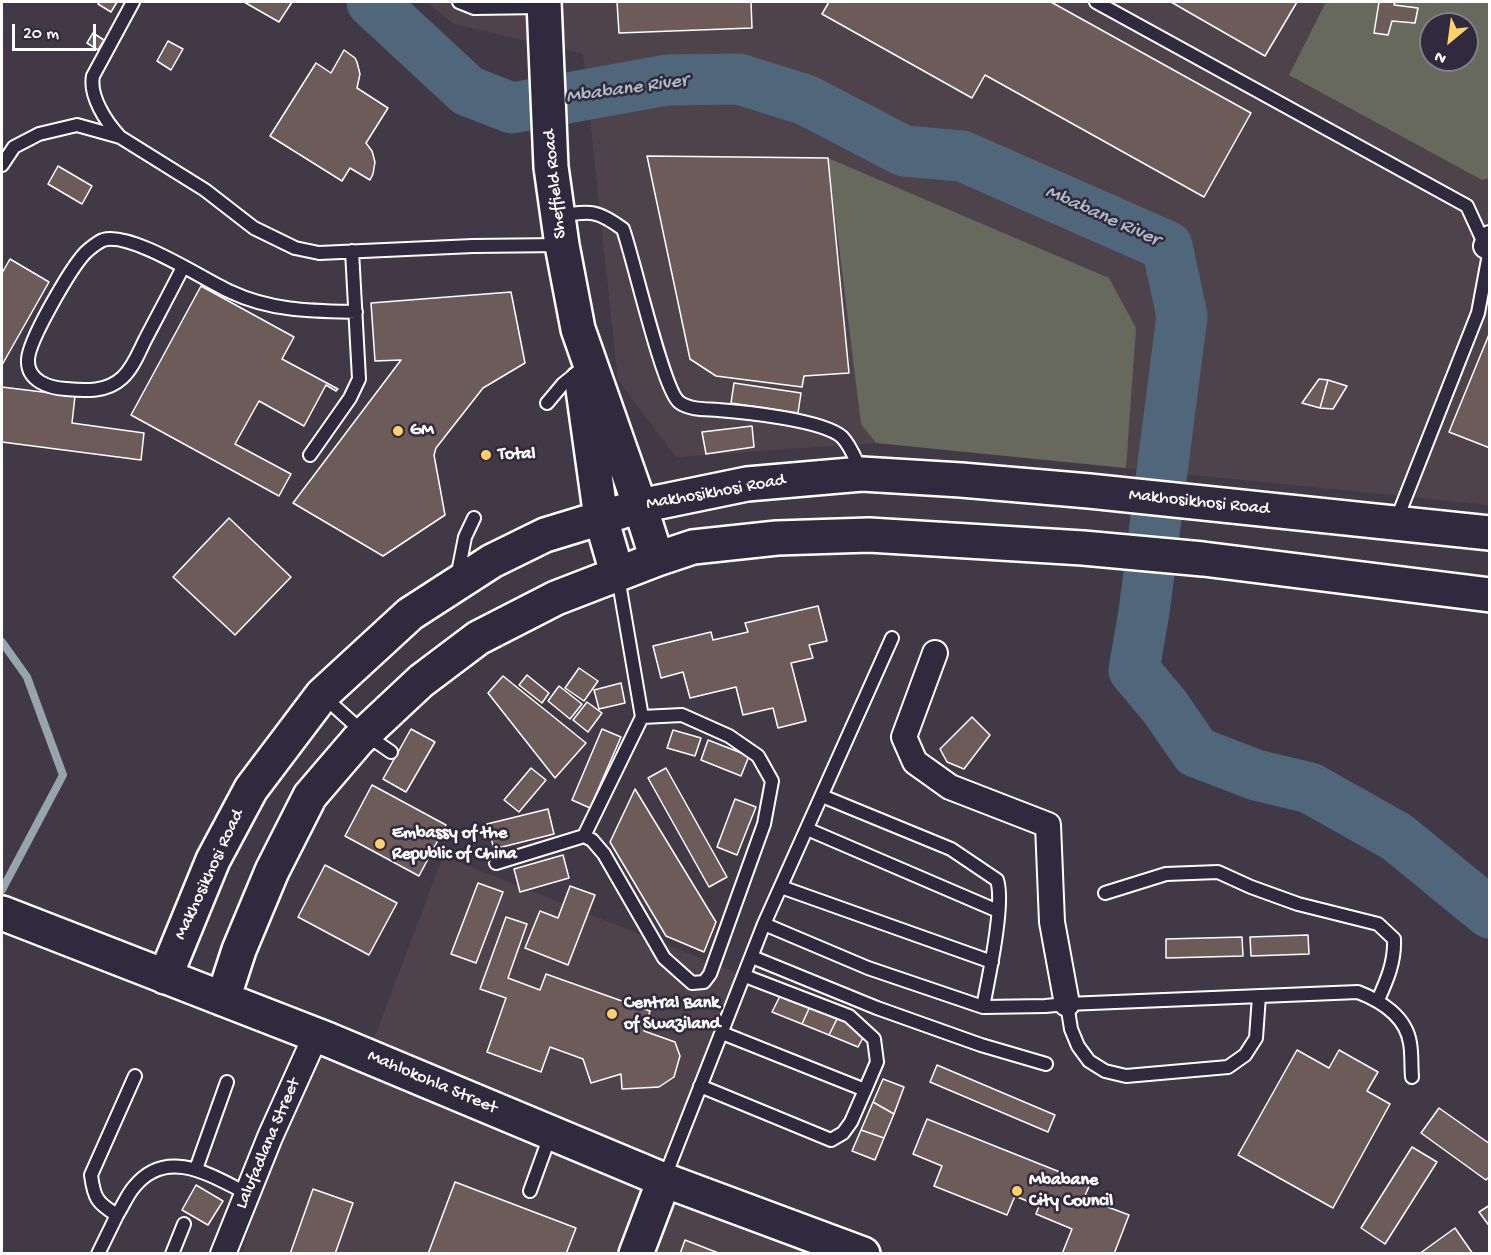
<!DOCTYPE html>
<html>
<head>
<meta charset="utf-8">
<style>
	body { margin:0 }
	#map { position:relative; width:1491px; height:1255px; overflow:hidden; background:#413945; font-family:"Gochi Hand",sans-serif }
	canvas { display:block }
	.frame { position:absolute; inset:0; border:3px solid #fff; pointer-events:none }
	.north { position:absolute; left:1419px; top:12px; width:60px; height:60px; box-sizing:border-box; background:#2f2a3d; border:2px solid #827f8b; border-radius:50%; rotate:209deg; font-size:16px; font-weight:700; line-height:24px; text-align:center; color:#fff }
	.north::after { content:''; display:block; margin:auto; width:21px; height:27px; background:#ffd166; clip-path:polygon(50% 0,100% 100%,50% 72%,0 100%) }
	.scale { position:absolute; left:12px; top:24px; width:84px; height:27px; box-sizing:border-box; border:3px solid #fff; border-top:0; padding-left:8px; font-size:18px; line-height:21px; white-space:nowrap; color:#fff; -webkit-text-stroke:4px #2f2a3d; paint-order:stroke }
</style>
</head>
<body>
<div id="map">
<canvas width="1491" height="1255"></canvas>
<div class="frame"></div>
<div class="north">N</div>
<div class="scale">20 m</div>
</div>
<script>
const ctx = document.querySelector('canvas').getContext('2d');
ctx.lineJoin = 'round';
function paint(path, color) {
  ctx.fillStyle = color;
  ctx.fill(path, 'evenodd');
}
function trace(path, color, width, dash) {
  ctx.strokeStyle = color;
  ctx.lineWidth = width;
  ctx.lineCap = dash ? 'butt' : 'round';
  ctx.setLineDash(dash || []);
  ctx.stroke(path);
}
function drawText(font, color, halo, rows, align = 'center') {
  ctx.font = font + ' "Gochi Hand",sans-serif';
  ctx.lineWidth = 5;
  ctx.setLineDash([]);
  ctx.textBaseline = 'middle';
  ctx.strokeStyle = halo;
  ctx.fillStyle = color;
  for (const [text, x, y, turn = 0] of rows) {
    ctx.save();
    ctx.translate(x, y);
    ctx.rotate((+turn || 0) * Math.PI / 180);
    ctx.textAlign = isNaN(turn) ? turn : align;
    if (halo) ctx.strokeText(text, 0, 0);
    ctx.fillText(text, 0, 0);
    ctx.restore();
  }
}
paint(new Path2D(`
	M427 2H1489V505L877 443 676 457 618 380 583 54 454 24ZM1431 24H1467V60H1431Z
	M443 856 745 976 664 1180 863 1254H242L276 1140 329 1040 368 1055Z`), '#4e434b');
paint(new Path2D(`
	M1326 2H1489V178L1482 180 1289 75ZM1431 24H1467V60H1431Z
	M828 158 1109 278 1136 328 1126 468 876 443 861 424Z`), '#66695b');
trace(new Path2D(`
	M2 642 27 677 63 775 2 890`), '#96a4b0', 8);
trace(new Path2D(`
	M372 2 468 91 512 108 667 80 739 79 806 100 904 151 962 156 1167 246 1182 316 1144 612 1134 670 1165 707 1196 752 1256 775 1310 788 1397 837 1490 913`), '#50677b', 51);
const building = new Path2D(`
	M100 2H117L111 12 98 4Z
	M244 2H292L279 22Z
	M617 2H751L752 28 619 33Z
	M829 2H1051L1251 113 1204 197 985 75 972 98 822 14Z
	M1171 2H1297L1265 56Z
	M1379 2H1395L1394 5 1418 8 1415 23 1392 21 1388 35 1374 33Z
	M93 33 104 40 98 50 87 43Z
	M168 41 183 49 171 70 157 61Z
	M344 50 355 58 357 62 360 74 357 88 388 108 366 143 372 151 375 162 373 174 370 180 350 168 342 181 270 136 316 63 331 73Z
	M647 156 828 158 849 373 804 376 802 387 716 376 690 359Z
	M58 166 92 186 82 204 48 184Z
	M10 259 49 282 2 365V273Z
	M201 286 294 337 282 359 338 389 336 391 326 385 304 426 259 401 235 444 291 474 279 496 131 415Z
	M511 292 525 363 483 388 436 448 434 455 445 515 383 556 293 503 401 360 375 361 371 303Z
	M1490 332V448L1449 432Z
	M1319 379 1328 380 1320 408 1302 403Z
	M1328 380 1347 386 1333 409 1320 408Z
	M734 383 801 393 798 413 731 403Z
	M2 387 75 396 72 423 144 433 141 460 2 442Z
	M752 426 754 447 706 454 702 432Z
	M229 518 291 577 235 635 173 577Z
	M818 606 827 641 809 645 813 658 791 663 806 721 778 728 773 708 743 715 736 687 690 698 683 672 661 678 653 646 711 632 713 640 748 632 745 623Z
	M579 668 598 681 584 701 565 688Z
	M527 675 549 693 542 703 519 685Z
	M503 676 586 743 555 778 488 693Z
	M621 683 625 703 599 709 594 690Z
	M559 686 582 704 570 719 548 701Z
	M587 702 602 713 588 732 573 720Z
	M972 717 990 735 964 769 947 762 940 749Z
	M411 729 435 742 406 792 383 779Z
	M602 729 621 737 590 808 572 800Z
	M673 730 701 738 695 756 667 748Z
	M708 740 749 756 741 776 701 760Z
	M531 768 546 780 519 812 504 800Z
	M666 768 727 877 709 887 648 778Z
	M372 785 446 825 419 876 345 836Z
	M635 789 716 922 704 952 666 936 610 842Z
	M735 799 756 807 737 855 717 847Z
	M548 809 554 834 494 849 487 824Z
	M563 855 569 878 520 892 514 869Z
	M325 865 397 903 369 955 298 917Z
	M478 883 503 892 476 963 451 954Z
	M570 886 595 895 568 965 525 948 540 911 558 918Z
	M506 917 527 924 508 978 540 990 546 974 650 1011 644 1031 675 1042 680 1056 674 1077 659 1087 622 1089 621 1074 591 1083 583 1059 550 1047 541 1072 487 1052 506 998 480 989Z
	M1308 935 1309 954 1251 956 1250 937Z
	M1242 937 1243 956 1166 958V939Z
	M783 990 812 1002 802 1024 772 1012Z
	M812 1002 840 1013 829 1035 802 1024Z
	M840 1013 869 1027 858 1047 829 1035Z
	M1297 1050 1329 1068 1339 1050 1378 1072 1367 1091 1390 1104 1333 1208 1238 1155Z
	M937 1065 1055 1115 1048 1132 930 1082Z
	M883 1079 904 1087 894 1114 873 1102Z
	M873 1102 894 1114 884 1138 861 1130Z
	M1439 1108 1490 1144V1176L1486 1180 1421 1133Z
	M927 1119 1090 1184 1084 1198 1129 1215 1114 1254H1062L1072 1229 1036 1214 1039 1206 1015 1196 1007 1215 934 1186 942 1166 913 1154Z
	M861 1130 884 1138 875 1160 852 1151Z
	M1412 1147 1437 1162 1385 1244 1361 1228Z
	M455 1182 576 1228 566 1254H428Z
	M196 1185 223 1201 208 1225 182 1210Z
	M313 1189 353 1203 335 1254H290Z
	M1490 1205V1227L1479 1212Z
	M1455 1228 1473 1254H1419Z
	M685 1240 721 1254H680Z`);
paint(building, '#6c5b59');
trace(building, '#fff', 1.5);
const lane = new Path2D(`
	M459 2 474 8 543 7
	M1096 2 1467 206 1489 254 1478 313 1396 521
	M120 137C106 122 89 96 93 76L133 2
	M2 165 14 147 39 134 77 125 120 137 205 190 254 228 295 248 319 253 473 246 561 245
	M558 216C590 211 596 209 623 229 633 256 663 390 679 402 689 410 706 409 718 410 745 412 823 420 842 437 851 446 856 461 862 473
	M183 267C171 291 158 315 145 340 139 352 133 368 122 378 107 392 86 391 66 389 49 388 27 381 28 360 28 341 71 268 85 253 89 249 98 242 103 240 131 231 204 280 231 292 271 311 313 311 356 312
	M547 403 563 384 578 372
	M310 455 350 398 359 379 352 251
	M457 578 465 537 474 518
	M323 696 365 734 391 752
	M822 796 951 849 997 880C1005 904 988 980 983 1007
	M807 829 998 911
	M584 836 642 717 618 577
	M496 863 584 836 592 840 604 854 664 958 692 983 704 982 710 974 764 824 772 781 758 756 729 736 682 715 642 717
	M781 887 992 962
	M1105 893 1166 874 1218 872 1251 887 1298 904 1378 924 1394 939C1395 962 1387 980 1378 1000
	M764 924 868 968 983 1007 1045 1006 1067 1004 1358 992C1381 1001 1406 1017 1410 1043 1412 1054 1411 1066 1412 1077
	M752 957 877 1008 981 1045 1046 1064
	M1067 1004 1071 1029 1078 1046 1089 1061 1105 1071 1126 1076 1228 1067 1245 1055 1256 1038 1259 996
	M722 1033 865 1090
	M135 1076 91 1175C94 1198 97 1203 117 1215 123 1206 127 1195 134 1187 167 1146 212 1176 248 1194
	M700 1086 831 1140 843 1133 851 1122 865 1090 877 1062 874 1039 849 1016 745 976
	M196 1169 227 1082
	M664 1179 764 924 892 638
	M530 1191 551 1133
	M98 1254 117 1215
	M172 1254 184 1224`);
const street = new Path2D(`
	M1486 246 1490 238
	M935 653 904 737 915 762 950 787 1048 825 1052 922 1067 1004
	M223 1254 270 1137 316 1035`);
const secondary = new Path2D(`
	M544 2 551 167 562 245 578 329 640 506 657 559
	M582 382 601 518 617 573
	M2 913 329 1040 664 1180 863 1254
	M165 977 213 860 251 789 322 695 410 614 492 561 545 535 640 506 747 484 862 474 961 480 1089 491 1490 533
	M223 999 239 950 272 871 310 796 358 740 421 681 478 638 556 598 657 559 693 547 777 538 869 535 1083 548 1203 559 1490 595
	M636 1254 664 1180`);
trace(lane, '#fff', 16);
trace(street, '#fff', 28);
trace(secondary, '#fff', 38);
trace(lane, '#2f2a3d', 12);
trace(street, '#2f2a3d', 24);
trace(secondary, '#2f2a3d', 33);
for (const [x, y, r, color] of [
	[398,431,6,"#ffd166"],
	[486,455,6,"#ffd166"],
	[380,844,6,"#ffd166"],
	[612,1014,6,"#ffd166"],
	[1017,1191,6,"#ffd166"]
]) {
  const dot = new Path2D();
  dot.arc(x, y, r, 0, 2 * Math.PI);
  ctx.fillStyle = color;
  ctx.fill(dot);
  trace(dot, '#2f2a3d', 2);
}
drawText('18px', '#fff', '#2f2a3d', [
	["Sheffield Road",556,184,-96],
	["Makhosikhosi Road",716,493,-10],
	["Makhosikhosi Road",1199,503,6],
	["Makhosikhosi Road",210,875,-65],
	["Mahlokohla Street",432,1083,23],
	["Lalufadlana Street",269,1144,-67]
]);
drawText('bold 18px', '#fff', '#2f2a3d', [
	["GM",410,431],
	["Total",498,455],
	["Embassy of the",392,834],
	["Republic of China",392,855],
	["Central Bank",624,1004],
	["of Swaziland",624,1025],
	["Mbabane",1029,1181],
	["City Council",1029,1202]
], 'left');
drawText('italic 20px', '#b0bbc4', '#2f2a3d', [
	["Mbabane River",627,90,-8],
	["Mbabane River",1102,217,24]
]);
</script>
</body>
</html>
